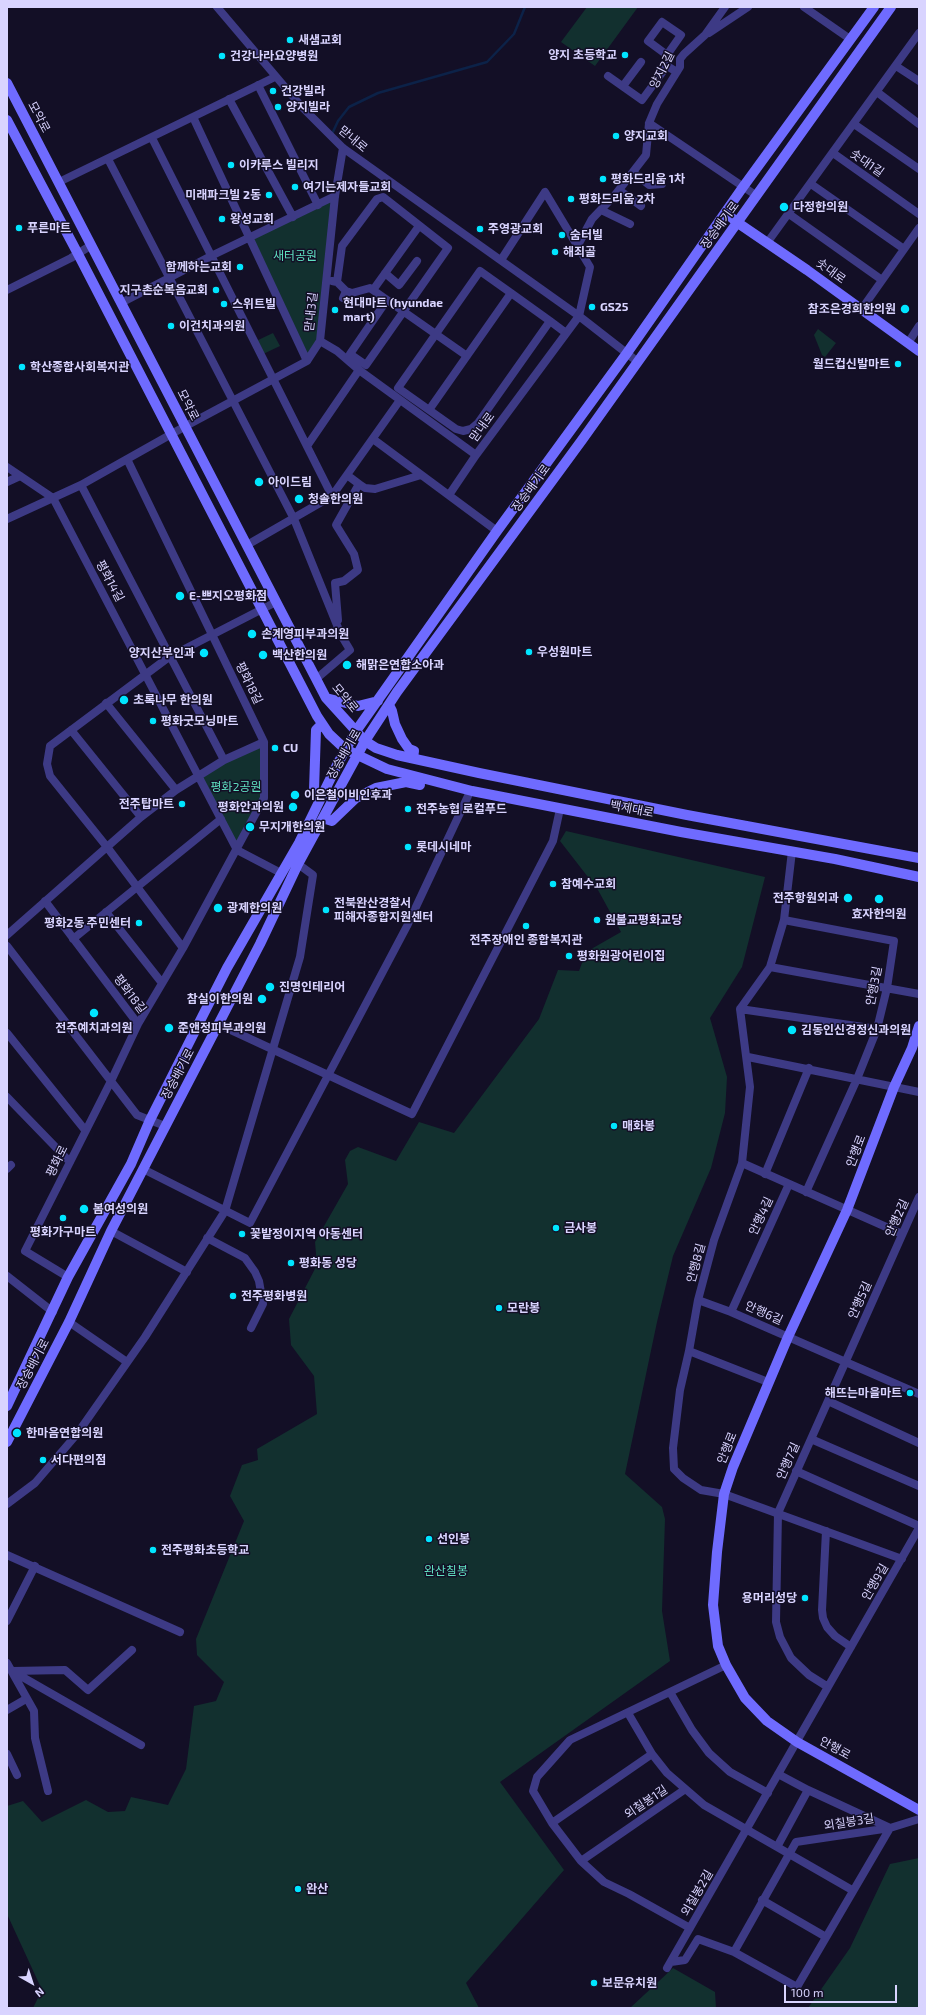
<!DOCTYPE html>
<html>
<head>
<meta charset="utf-8">
<style>
  body { margin:0 }
  #map { position:relative; width:926px; height:2015px; overflow:hidden; background:#130f26; font-family:"Exo 2",sans-serif }
  canvas { display:block }
  .frame { position:absolute; inset:0; border:8px solid #d9d4ff; pointer-events:none }
  .north { position:absolute; left:12px; top:1963px; width:40px; height:40px; -webkit-text-stroke:3px #130f26; paint-order:stroke; rotate:141deg; font-size:11px; font-weight:700; line-height:16px; text-align:center; color:#d9d4ff }
  .north::after { content:''; display:block; margin:auto; width:14px; height:18px; background:#d9d4ff; clip-path:polygon(50% 0,100% 100%,50% 72%,0 100%) }
  .scale { position:absolute; left:784px; top:1985px; width:113px; height:18px; box-sizing:border-box; border:2px solid #d9d4ff; border-top:0; padding-left:5px; font-size:12px; line-height:14px; white-space:nowrap; color:#d9d4ff; -webkit-text-stroke:3px #130f26; paint-order:stroke }
</style>
</head>
<body>
<div id="map">
<canvas width="926" height="2015"></canvas>
<div class="frame"></div>
<div class="north">N</div>
<div class="scale">100 m</div>
</div>
<script>
const g = document.querySelector('canvas').getContext('2d');
g.lineJoin = 'round';
function fill(path, color) { g.fillStyle = color; g.fill(path, 'evenodd'); }
const poly = rows => new Path2D(rows.map(r => 'M' + r).join(''));
function strokePath(path, color, width, dash) { g.strokeStyle = color; g.lineWidth = width; g.lineCap = dash ? 'butt' : 'round'; g.setLineDash(dash || []); g.stroke(path); }
function write(font, color, halo, rows, align = 'center') {
  g.font = font + ' "Exo 2","Noto Sans KR",sans-serif'; g.lineWidth = 3; g.setLineDash([]); g.textBaseline = 'middle'; g.strokeStyle = halo; g.fillStyle = color; for (const [text, x, y, turn = 0] of rows) {
    g.save(); g.translate(x, y); g.rotate((+turn || 0) * Math.PI / 180); g.textAlign = isNaN(turn) ? turn : align; if (halo) g.strokeText(text, 0, 0); g.fillText(text, 0, 0); g.restore();
  }
}
fill(poly([
  [587,7,638,7,595,66,561,42],
  [335,196,320,341,307,361,249,238],
  [818,329,836,343,825,357,822,355,814,335],
  [273,333,280,346,261,355,254,342],
  [264,742,264,798,237,850,199,776],
  [566,831,765,877,742,967,710,1018,727,1077,725,1113,711,1168,673,1256,657,1322,625,1474,662,1507,665,1519,662,1611,670,1661,500,1782,564,1870,466,1983,479,2008,33,2008,42,1990,7,1914,7,1806,23,1801,42,1822,86,1800,108,1812,125,1811,131,1797,168,1805,186,1769,194,1706,216,1701,224,1682,197,1655,196,1639,244,1521,230,1496,242,1465,258,1460,257,1449,317,1414,314,1376,291,1345,289,1319,317,1265,315,1242,348,1184,345,1160,350,1151,358,1147,396,1161,419,1122,454,1133,539,1019,558,970,579,971,586,952,621,932,598,890,560,841],
  [919,1858,919,2008,808,2008,850,1948,890,1864],
  [673,1968,715,1992,716,2008,630,2008]
]), '#12302f');
strokePath(poly([
  [332,134,338,121,349,107,378,93,487,62,514,34,525,7]
]), '#0c2248', 2.5);
strokePath(poly([
  [217,7,301,106,343,148,579,316,638,362],
  [804,7,850,39],
  [662,22,681,35,667,55,648,41,662,22],
  [709,33,748,7],
  [896,66,919,81],
  [608,76,642,100,667,66,677,72],
  [258,85,318,205],
  [623,86,641,62],
  [877,92,919,124],
  [229,99,293,217],
  [193,117,307,361],
  [649,123,757,196],
  [854,124,919,169],
  [152,138,332,496],
  [833,153,919,214],
  [108,159,294,519,341,635,350,650,316,679],
  [633,172,649,185,662,184],
  [59,182,275,77],
  [811,184,904,249],
  [619,190,641,206],
  [601,210,630,224],
  [789,214,882,280],
  [767,243,919,33],
  [578,245,592,219,615,195,646,155,649,123,657,104,680,67,680,59,684,54,705,35,725,7],
  [385,273,399,285,417,261],
  [332,281,337,282,346,291,352,293,370,288,467,356],
  [337,282,342,246,377,199,383,197,448,248,366,365,350,354,387,300],
  [7,290,71,258,90,246],
  [373,290,419,226],
  [343,298,346,291],
  [121,303,211,256,335,196],
  [861,310,919,228],
  [550,321,478,423,471,429,463,431,456,429,398,388,480,271,511,293,550,321,566,333],
  [320,341,337,351,359,370,476,455],
  [908,343,919,326],
  [429,410,511,293],
  [373,439,497,531],
  [307,446,359,370],
  [7,467,53,498,237,850,281,873],
  [7,482,20,476],
  [359,484,365,488,375,489,421,475],
  [81,485,224,760],
  [449,495,476,455,579,316,590,267,545,192,501,260],
  [7,519,81,485,184,427,307,361,320,341,335,196,343,148],
  [247,545,332,496,400,400],
  [338,620,335,583,344,581,358,570,354,554,336,525,359,484,347,475],
  [106,703,176,790],
  [71,730,141,817],
  [792,851,784,920,770,967,740,1009,750,1087,742,1163,714,1240,698,1300,689,1351,680,1390,673,1448,674,1469,683,1478,701,1490,724,1494,902,1559],
  [45,901,138,1024],
  [106,912,162,983],
  [784,920,894,941,887,988,877,1029,857,1079,806,1192],
  [7,935,141,817,176,790,224,760,264,742],
  [73,939,221,819],
  [7,946,137,1115,165,1126],
  [183,948,107,847,50,776,47,764,50,746,169,657,276,602],
  [770,967,919,994],
  [740,1009,877,1029],
  [218,1024,412,1114,553,841,560,809],
  [7,1033,85,1130],
  [748,1057,919,1092],
  [7,1097,70,1162],
  [742,1163,902,1234],
  [7,1169,11,1165],
  [143,1169,250,1223,407,926,468,796],
  [765,1174,809,1068],
  [111,1231,187,1272],
  [207,1238,245,1258,255,1272,259,1281,263,1304,251,1328],
  [7,1276,53,1312],
  [68,1277,25,1251,111,1081,138,1024,183,948,264,798,264,742,127,459],
  [698,1300,731,1312,919,1394],
  [731,1312,789,1184],
  [69,1322,127,1362],
  [689,1351,768,1382],
  [828,1401,919,1443],
  [811,1439,919,1486],
  [796,1471,919,1526],
  [7,1504,35,1483,77,1434,145,1337,225,1211,300,957,313,875,298,864],
  [826,1531,822,1610,823,1618,827,1627,835,1636,851,1647],
  [7,1555,180,1632],
  [7,1621,35,1566],
  [132,1650,88,1690,65,1670,12,1671,141,1745],
  [7,1663,34,1711,35,1738,48,1791],
  [828,1687,809,1675,791,1658,780,1637,776,1622,778,1513,919,1197],
  [670,1692,692,1730,709,1753,730,1772,768,1793],
  [7,1710,26,1699],
  [628,1713,652,1754,667,1773,704,1805,852,1890],
  [7,1754,17,1775],
  [778,1774,808,1790],
  [552,1823,652,1754],
  [777,1847,808,1790,890,1828,797,1987,734,1952,796,1842,890,1828,919,1819],
  [581,1861,684,1790],
  [762,1900,826,1937],
  [690,1928,629,1894,604,1882,581,1861,552,1823,533,1791,537,1777,570,1740,726,1665],
  [671,1962,685,1960,698,1939,734,1952],
  [667,1968,919,1528]
]), '#3d3a85', 8);
strokePath(poly([
  [7,83,326,698,365,741,376,748,397,755,479,773,687,815,919,858],
  [7,120,78,254,317,716,329,734,345,749,387,769,472,791,681,832,835,859,919,877],
  [726,213,738,223,807,270,919,351],
  [326,698,358,706,378,701],
  [389,705,392,711,395,724,402,739,409,749,414,751,413,758],
  [321,796,314,790,316,730,322,724],
  [323,818,332,821,356,798,376,788,406,782,420,785],
  [919,1026,912,1048,894,1087,847,1210,788,1337,733,1467,724,1494,717,1552,713,1605,718,1646,726,1665,745,1698,767,1721,797,1742,919,1810],
  [7,1406,68,1277,131,1164,150,1120,202,1017,227,968,299,843,338,763,356,731,497,531,627,353,743,187,874,7],
  [7,1442,69,1322,111,1231,260,944,298,864,365,741,397,692,582,440,891,7]
]), '#6f6bff', 10);
for (const [x, y, r, color] of [
  [290,40,4,"#00e5ff"],
  [625,55,4,"#00e5ff"],
  [222,56,4,"#00e5ff"],
  [273,91,4,"#00e5ff"],
  [278,107,4,"#00e5ff"],
  [616,136,4,"#00e5ff"],
  [231,165,4,"#00e5ff"],
  [603,179,4,"#00e5ff"],
  [295,187,4,"#00e5ff"],
  [269,195,4,"#00e5ff"],
  [571,199,4,"#00e5ff"],
  [784,207,5,"#00e5ff"],
  [222,219,4,"#00e5ff"],
  [19,228,4,"#00e5ff"],
  [480,229,4,"#00e5ff"],
  [562,235,4,"#00e5ff"],
  [555,252,4,"#00e5ff"],
  [240,267,4,"#00e5ff"],
  [216,290,4,"#00e5ff"],
  [224,304,4,"#00e5ff"],
  [592,307,4,"#00e5ff"],
  [905,309,5,"#00e5ff"],
  [335,310,4,"#00e5ff"],
  [171,326,4,"#00e5ff"],
  [898,364,4,"#00e5ff"],
  [22,367,4,"#00e5ff"],
  [259,482,5,"#00e5ff"],
  [299,499,5,"#00e5ff"],
  [180,596,5,"#00e5ff"],
  [252,634,5,"#00e5ff"],
  [529,652,4,"#00e5ff"],
  [204,653,5,"#00e5ff"],
  [263,655,5,"#00e5ff"],
  [347,665,5,"#00e5ff"],
  [124,700,5,"#00e5ff"],
  [153,721,4,"#00e5ff"],
  [275,748,4,"#00e5ff"],
  [295,795,5,"#00e5ff"],
  [182,804,4,"#00e5ff"],
  [293,807,5,"#00e5ff"],
  [408,809,4,"#00e5ff"],
  [250,827,5,"#00e5ff"],
  [408,847,4,"#00e5ff"],
  [553,884,4,"#00e5ff"],
  [848,898,5,"#00e5ff"],
  [879,899,5,"#00e5ff"],
  [218,908,5,"#00e5ff"],
  [326,910,4,"#00e5ff"],
  [597,920,4,"#00e5ff"],
  [139,923,4,"#00e5ff"],
  [526,926,4,"#00e5ff"],
  [569,956,4,"#00e5ff"],
  [270,987,5,"#00e5ff"],
  [262,999,5,"#00e5ff"],
  [94,1013,5,"#00e5ff"],
  [169,1028,5,"#00e5ff"],
  [792,1030,5,"#00e5ff"],
  [614,1126,4,"#00e5ff"],
  [84,1209,5,"#00e5ff"],
  [63,1218,4,"#00e5ff"],
  [556,1228,4,"#00e5ff"],
  [242,1234,4,"#00e5ff"],
  [291,1263,4,"#00e5ff"],
  [233,1296,4,"#00e5ff"],
  [499,1308,4,"#00e5ff"],
  [910,1393,4,"#00e5ff"],
  [17,1433,5,"#00e5ff"],
  [43,1460,4,"#00e5ff"],
  [429,1539,4,"#00e5ff"],
  [153,1550,4,"#00e5ff"],
  [805,1598,4,"#00e5ff"],
  [298,1889,4,"#00e5ff"],
  [594,1983,4,"#00e5ff"]
]) { const dot = new Path2D(); dot.arc(x, y, r, 0, 2 * Math.PI); g.fillStyle = color; g.fill(dot); strokePath(dot, '#130f26', 1.5); }
write('bold 12px', '#d9d4ff', '#130f26', [
  ["새샘교회",298,40],
  ["양지 초등학교",617,55,"right"],
  ["건강나라요양병원",230,56],
  ["건강빌라",281,91],
  ["양지빌라",286,107],
  ["양지교회",624,136],
  ["이카루스 빌리지",239,165],
  ["평화드리움 1차",611,179],
  ["여기는제자들교회",303,187],
  ["미래파크빌 2동",261,195,"right"],
  ["평화드리움 2차",579,199],
  ["다정한의원",793,207],
  ["왕성교회",230,219],
  ["푸른마트",27,228],
  ["주영광교회",488,229],
  ["숨터빌",570,235],
  ["해죄골",563,252],
  ["함께하는교회",232,267,"right"],
  ["지구촌순복음교회",208,290,"right"],
  ["현대마트 (hyundae",343,303],
  ["mart)",343,317],
  ["스위트빌",232,304],
  ["GS25",600,307],
  ["참조은경희한의원",896,309,"right"],
  ["이건치과의원",179,326],
  ["월드컵신발마트",890,364,"right"],
  ["학산종합사회복지관",30,367],
  ["아이드림",268,482],
  ["청솔한의원",308,499],
  ["E-쁘지오평화점",189,596],
  ["손계영피부과의원",261,634],
  ["우성원마트",537,652],
  ["양지산부인과",195,653,"right"],
  ["백산한의원",272,655],
  ["해맑은연합소아과",356,665],
  ["초록나무 한의원",133,700],
  ["평화굿모닝마트",161,721],
  ["CU",283,748],
  ["이은철이비인후과",304,795],
  ["전주탑마트",174,804,"right"],
  ["평화안과의원",284,807,"right"],
  ["전주농협 로컬푸드",416,809],
  ["무지개한의원",259,827],
  ["롯데시네마",416,847],
  ["참예수교회",561,884],
  ["전주항원외과",839,898,"right"],
  ["전북완산경찰서",334,903],
  ["피해자종합지원센터",334,917],
  ["광제한의원",227,908],
  ["효자한의원",879,914,"center"],
  ["원불교평화교당",605,920],
  ["평화2동 주민센터",131,923,"right"],
  ["전주장애인 종합복지관",526,940,"center"],
  ["평화원광어린이집",577,956],
  ["진명인테리어",279,987],
  ["참실이한의원",253,999,"right"],
  ["전주예치과의원",94,1028,"center"],
  ["준앤정피부과의원",178,1028],
  ["김동인신경정신과의원",801,1030],
  ["매화봉",622,1126],
  ["봄여성의원",93,1209],
  ["금사봉",564,1228],
  ["평화가구마트",63,1232,"center"],
  ["꽃밭정이지역 아동센터",250,1234],
  ["평화동 성당",299,1263],
  ["전주평화병원",241,1296],
  ["모란봉",507,1308],
  ["해뜨는마을마트",902,1393,"right"],
  ["한마음연합의원",26,1433],
  ["서다편의점",51,1460],
  ["선인봉",437,1539],
  ["전주평화초등학교",161,1550],
  ["용머리성당",797,1598,"right"],
  ["완산",306,1889],
  ["보문유치원",602,1983]
], 'left');
write('12px', '#d9d4ff', '#130f26', [
  ["양지2길",662,70,-63],
  ["모악로",39,117,62],
  ["맏내로",353,139,40],
  ["솟대1길",867,163,35],
  ["장승배기로",720,225,-54],
  ["솟대로",831,271,36],
  ["맏내3길",311,312,-84],
  ["모악로",188,405,63],
  ["맏내로",482,427,-54],
  ["장승배기로",531,488,-54],
  ["평화14길",110,581,62],
  ["평화18길",249,683,64],
  ["모악로",345,698,51],
  ["장승배기로",344,754,-60],
  ["백제대로",632,809,11],
  ["안행3길",874,986,-79],
  ["평화18길",130,994,53],
  ["장승배기로",178,1074,-62],
  ["안행로",856,1151,-69],
  ["평화로",57,1161,-64],
  ["안행4길",761,1216,-65],
  ["안행2길",897,1218,-66],
  ["안행8길",696,1263,-75],
  ["안행5길",860,1300,-66],
  ["안행6길",764,1313,24],
  ["장승배기로",33,1364,-62],
  ["안행로",727,1448,-68],
  ["안행7길",788,1461,-66],
  ["안행9길",875,1582,-60],
  ["안행로",835,1748,29],
  ["외칠봉1길",646,1802,-34],
  ["외칠봉3길",849,1822,-9],
  ["외칠봉2길",697,1893,-60]
]);
write('12px', '#5fe0c0', '#130f26', [
  ["새터공원",295,256],
  ["평화2공원",236,787],
  ["완산칠봉",446,1571]
]);
</script>
</body>
</html>
